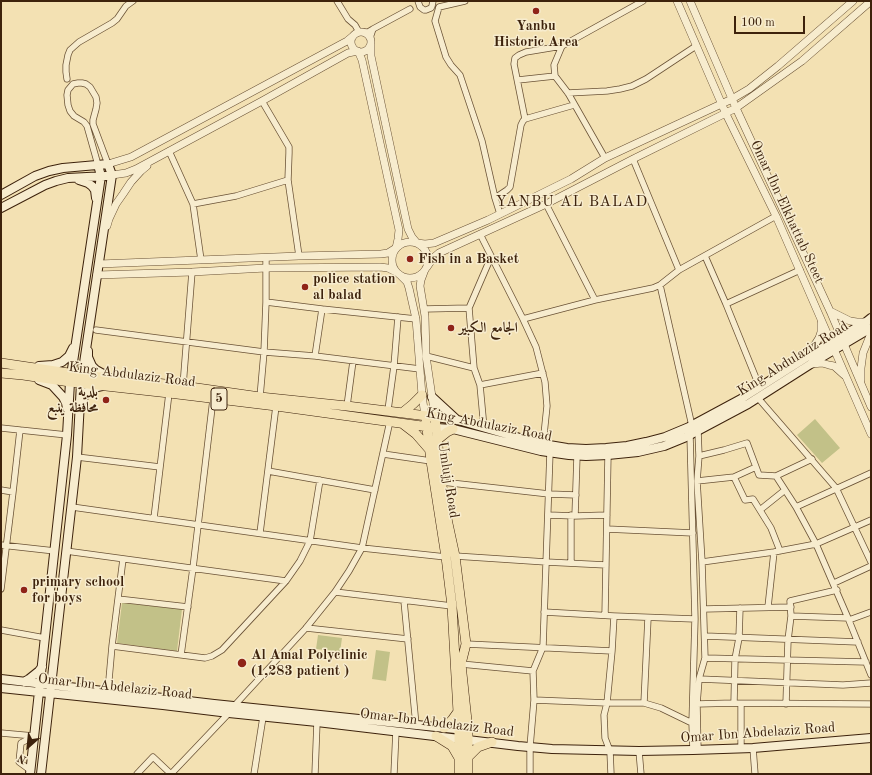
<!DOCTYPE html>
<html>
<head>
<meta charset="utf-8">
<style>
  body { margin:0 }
  #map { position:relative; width:872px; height:775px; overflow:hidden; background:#f3e1b3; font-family:"Old Standard TT",serif }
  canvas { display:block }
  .frame { position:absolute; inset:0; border:2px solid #3d220c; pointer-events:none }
  .north { position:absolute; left:8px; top:727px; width:40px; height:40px; -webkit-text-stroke:3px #f7ecce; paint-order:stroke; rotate:207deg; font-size:11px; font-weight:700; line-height:16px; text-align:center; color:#3d220c }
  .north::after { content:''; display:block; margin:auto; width:14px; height:18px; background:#3d220c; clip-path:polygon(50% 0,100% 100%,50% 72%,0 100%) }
  .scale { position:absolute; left:734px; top:16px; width:71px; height:18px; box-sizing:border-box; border:2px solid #3d220c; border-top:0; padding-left:5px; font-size:12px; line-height:14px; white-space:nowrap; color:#3d220c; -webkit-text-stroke:3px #f7ecce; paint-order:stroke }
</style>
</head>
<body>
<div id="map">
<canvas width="872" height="775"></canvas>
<div class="frame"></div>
<div class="north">N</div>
<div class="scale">100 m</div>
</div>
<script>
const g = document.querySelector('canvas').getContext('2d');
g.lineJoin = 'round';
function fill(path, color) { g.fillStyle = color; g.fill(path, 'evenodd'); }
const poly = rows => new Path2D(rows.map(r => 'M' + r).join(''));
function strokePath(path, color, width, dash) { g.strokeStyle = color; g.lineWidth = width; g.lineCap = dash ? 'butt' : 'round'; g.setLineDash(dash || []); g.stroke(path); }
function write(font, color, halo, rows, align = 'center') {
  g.font = font + ' "Old Standard TT",Amiri,serif'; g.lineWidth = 3; g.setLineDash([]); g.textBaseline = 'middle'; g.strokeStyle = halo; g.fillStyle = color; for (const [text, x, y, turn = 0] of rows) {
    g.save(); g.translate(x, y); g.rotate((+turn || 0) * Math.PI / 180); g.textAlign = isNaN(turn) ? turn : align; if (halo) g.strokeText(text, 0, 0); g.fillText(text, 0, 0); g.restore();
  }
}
fill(poly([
  [815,419,840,448,822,463,797,435],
  [122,603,182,609,177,651,117,643],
  [318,635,342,638,340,652,316,649],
  [376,650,390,652,386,681,372,679]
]), '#c2c188');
const minor = poly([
  [337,1,348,19,355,25,359,32],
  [418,1,420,7,424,10,426,10,431,8,432,6,433,1],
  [465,1,439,7,435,21,446,57,451,65,460,75,482,141,495,198,500,214],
  [373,29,410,9],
  [363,32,368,32,373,29,370,38],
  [67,79,66,72,66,65,68,55,70,50,79,42,112,23,117,19,126,6,133,1],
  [518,80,555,76],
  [568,93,607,91,620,89,632,86,646,79,696,46],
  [262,101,289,147,289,153,288,180,299,256],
  [525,119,514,64,515,58,519,55,526,52,562,46],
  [169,151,193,204,201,260],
  [605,158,568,93,555,76,554,65,562,46,643,1],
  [633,159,679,270],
  [98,165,87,126,84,122,74,116,70,111,68,105,67,95,68,90,73,84,78,83,82,83,86,84,90,87,96,97,97,103,96,109,93,120,93,124,108,164],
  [495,198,507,190,510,187,521,125,523,121,525,119,574,105],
  [193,204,236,196,288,180],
  [546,204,595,300],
  [480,234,523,319,536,347,545,382,547,406,543,444],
  [705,256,726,304,760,388],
  [660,285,692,426],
  [266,302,322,309,416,319],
  [726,304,800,270],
  [469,308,474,368],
  [424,309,469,308,491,257],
  [523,319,595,300,653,288,660,285,679,270,776,216],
  [96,330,264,352,315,356,420,369],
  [315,356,322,309],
  [426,356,474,368,480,385,543,373],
  [480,385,484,428],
  [183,386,192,272],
  [260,397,264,352,266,302,266,258],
  [758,398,836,488,871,562],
  [347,406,353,361],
  [388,410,394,366,398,317],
  [1,428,67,435],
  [690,435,695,619,692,723,693,750],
  [383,454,431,461],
  [77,457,160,467],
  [756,467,759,475,776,476,812,459],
  [268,471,375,490],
  [776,476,796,507,816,544,848,618,871,675],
  [734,477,745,500,753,499,771,528,780,551],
  [697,481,734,477,756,467,747,443,724,450,699,456],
  [442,482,549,494,576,495],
  [1,490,13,492,20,430],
  [72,507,362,548,446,557],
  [796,507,871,473],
  [760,510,785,490],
  [548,515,575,516,607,515],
  [575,516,577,456],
  [154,518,169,393],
  [607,529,693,533],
  [260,533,276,406],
  [1,545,55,551],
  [66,551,286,581],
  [455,556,546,562,606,565],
  [702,562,774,552,816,544,871,520],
  [571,563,571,515],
  [834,583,871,566],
  [1,589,13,492],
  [335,592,452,606],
  [118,599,188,607],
  [404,601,416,725],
  [768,607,774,552],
  [704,609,791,607],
  [544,612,614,616,695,619],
  [605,615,608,455],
  [791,616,848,618],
  [849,620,871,612],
  [306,628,408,639],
  [1,630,45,638],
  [705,636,858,642],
  [466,644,612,651],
  [112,646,205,658,212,656,222,650,286,581,300,561,310,541,320,480],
  [181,655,193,568,213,399],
  [705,658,866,662],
  [461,664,533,671],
  [699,679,843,685,871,683],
  [108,691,112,646,123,559],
  [534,700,607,703,612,651,614,616],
  [644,703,661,708,692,723],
  [734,703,735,659,739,638,740,608],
  [697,704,734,703,871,704],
  [741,704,741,748],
  [786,704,788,640,791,616,790,601,837,590],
  [234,706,306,628,335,592,349,571,362,548,390,421],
  [1,733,34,736,21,743,19,762,30,770],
  [753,748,755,774],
  [698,750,697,704,699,679,705,658,702,562,697,481,699,456,698,431],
  [639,751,641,774],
  [137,774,153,757,171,774],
  [171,774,229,713],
  [254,774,263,717],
  [315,774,317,722],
  [394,774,396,731],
  [530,774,530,747,534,700,533,671,543,647,550,452],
  [611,774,610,751,605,738,604,715,607,703,644,703,648,618]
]);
const tertiary = poly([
  [677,1,726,114,776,216,871,434],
  [690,1,736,108,830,311,871,407],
  '351 42a10 10 0 1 1 20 0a10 10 0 1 1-20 0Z',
  [371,44,371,56,408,229,412,237,417,243,425,244,434,243,488,220,571,179,605,158,732,99,749,89,778,66,853,1],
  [108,164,131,157,347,41,353,36],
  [107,226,109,219,116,204,123,194,131,182,141,171,147,166],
  '392 260a18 18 0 1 1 36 0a18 18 0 1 1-36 0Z',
  [99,264,299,256,381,254,388,253,396,248,398,239,399,230,362,60,358,51,348,53,262,101,136,169,126,173,112,175],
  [427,267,433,258,439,253,546,204,633,159,736,108,802,61,871,1],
  [424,272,421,280,420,286,425,316,426,356,435,417],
  [97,275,192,272,266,268,380,267,388,268,396,272],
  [401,276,407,282,409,288,416,319,422,395,425,416],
  [830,311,850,321,857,322,866,322],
  [807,357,819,338,821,332,821,323],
  [812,364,822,363,829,365,834,366,844,375],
  [861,380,861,368,863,353,871,333]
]);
const secondary = poly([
  [79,180,88,183,92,186,95,190,96,198],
  [1,195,35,176,49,171,63,168,108,164,112,175,81,383,77,457,41,774],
  [1,208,45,185,56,181,68,178,106,176],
  [88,351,88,357,92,366,96,370,107,376],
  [39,366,53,365,62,362,69,356,73,348],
  [39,380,52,385,63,397,66,403,67,408],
  [432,397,457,420],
  [82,402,85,394,88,391,93,388,102,386],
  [435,417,458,420,527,440,543,444,567,448,586,449,606,448,627,446,646,442,665,437,689,427,741,399,807,357,866,322,871,318],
  [436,428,453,429,541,451,569,455,586,456,608,455,638,452,664,446,686,437,748,404,817,360,871,328],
  [1,679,214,704,465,730],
  [24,682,29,679,39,671,42,667],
  [1,688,163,705,229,713,317,722,518,746,552,749,639,751,693,750,753,748,871,738],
  [30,774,67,435,70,382,101,176,98,165]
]);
const trunk = poly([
  [1,363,82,375,183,386,260,397,347,406,435,417,444,505,455,556,466,644,461,664,468,730,468,774],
  [1,373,23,375,70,382,169,393,276,406,436,428],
  [402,413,413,404,422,395],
  [426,421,431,461,446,557,452,606,459,730,459,774],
  [403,424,416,434,429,449],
  [437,440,447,432,453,429],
  [444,728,452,720,457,713],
  [436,736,452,746,459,758],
  [468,757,478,747,492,742]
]);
strokePath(minor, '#6a5236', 7);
strokePath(tertiary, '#6a5236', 8);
strokePath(secondary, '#3d220c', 10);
strokePath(trunk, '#3d220c', 10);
strokePath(minor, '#f7ecce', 5.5);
strokePath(tertiary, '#f7ecce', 7);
strokePath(secondary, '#f7ecce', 8);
strokePath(trunk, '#f3e1b3', 9);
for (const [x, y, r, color] of [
  [536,11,4,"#8f2418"],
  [410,259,4,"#8f2418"],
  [305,287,4,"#8f2418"],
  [451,328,4,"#8f2418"],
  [106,400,4,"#8f2418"],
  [24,590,4,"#8f2418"],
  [242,663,5,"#8f2418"]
]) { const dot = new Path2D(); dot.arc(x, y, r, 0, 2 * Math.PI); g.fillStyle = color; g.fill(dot); strokePath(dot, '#f7ecce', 1.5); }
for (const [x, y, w] of [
  [219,399,16]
]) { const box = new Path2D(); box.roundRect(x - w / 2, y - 11, w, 22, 3); g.fillStyle = '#f7ecce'; g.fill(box); strokePath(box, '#3d220c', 1); }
write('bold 13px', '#3d220c', null, [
  ["5",219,399]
]);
write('bold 14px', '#3d220c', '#f7ecce', [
  ["Yanbu",536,26,"center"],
  ["Historic Area",536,42,"center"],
  ["Fish in a Basket",418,259],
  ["police station",313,279],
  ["al balad",313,295],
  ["الجامع الكبير",459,328],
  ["بلدية",98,392,"right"],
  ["محافظة ينبع",98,408,"right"],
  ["primary school",32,582],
  ["for boys",32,598],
  ["Al Amal Polyclinic",251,655],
  ["(1,283 patient )",251,671]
], 'left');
write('14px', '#3d220c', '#f7ecce', [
  ["Omar Ibn Elkhattab Steet",787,212,65],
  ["King Abdulaziz Road",793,359,-32],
  ["King Abdulaziz Road",132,375,7],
  ["King Abdulaziz Road",489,425,11],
  ["Umlujj Road",448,480,81],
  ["Omar Ibn Abdelaziz Road",115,687,6],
  ["Omar Ibn Abdelaziz Road",437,723,7],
  ["Omar Ibn Abdelaziz Road",758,733,-4]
]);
g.letterSpacing = '1px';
write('15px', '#3d220c', '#f7ecce', [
  ["YANBU AL BALAD",572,202]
]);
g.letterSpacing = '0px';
</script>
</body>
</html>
